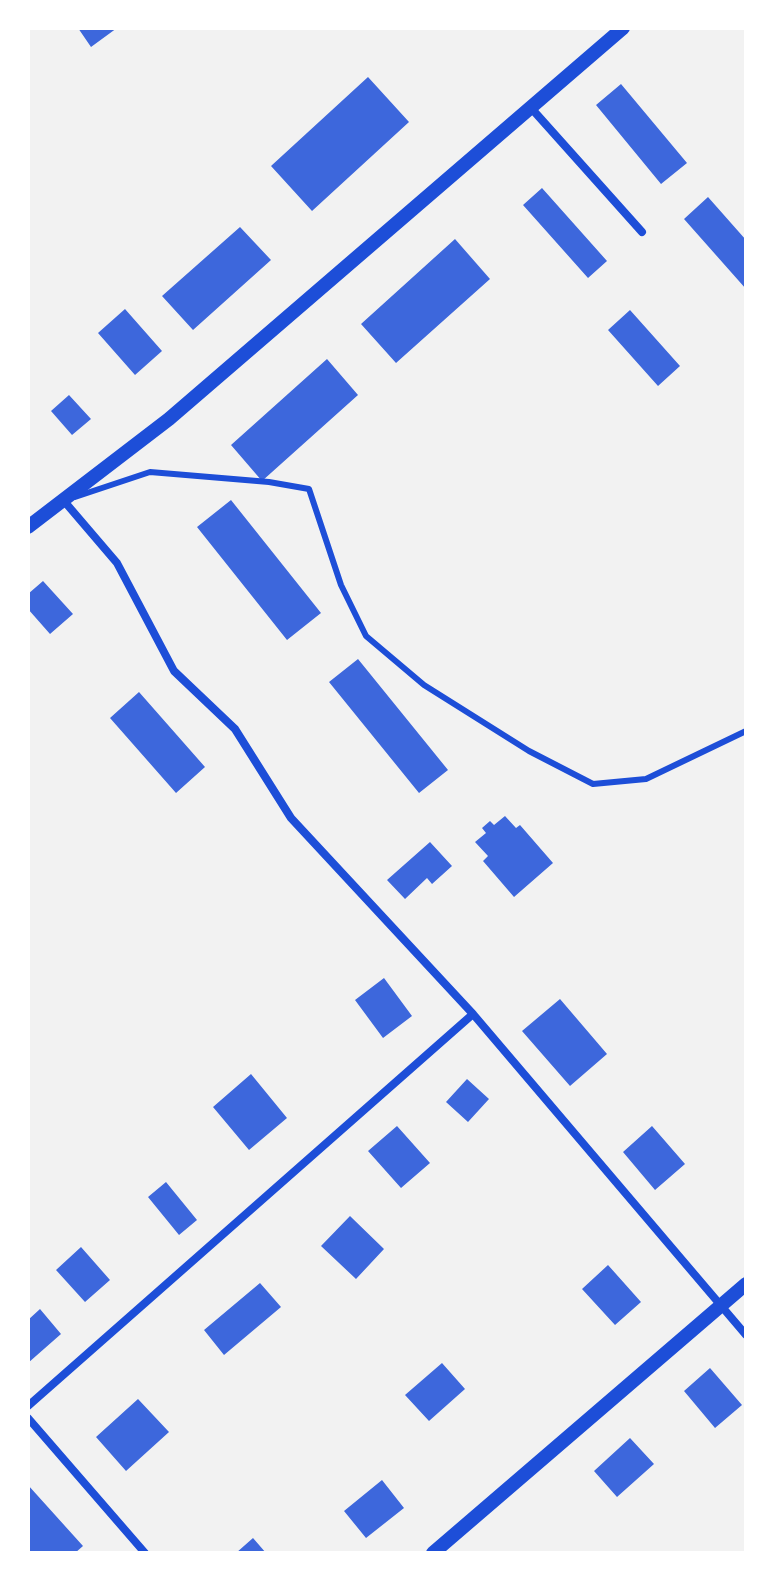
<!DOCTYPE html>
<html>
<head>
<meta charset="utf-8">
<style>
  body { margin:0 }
  #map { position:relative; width:774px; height:1581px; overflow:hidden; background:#f2f2f2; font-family:"DM Sans",sans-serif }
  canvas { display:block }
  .frame { position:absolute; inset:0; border:30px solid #fff; pointer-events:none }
</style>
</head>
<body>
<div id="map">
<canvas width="774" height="1581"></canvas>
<div class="frame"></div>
</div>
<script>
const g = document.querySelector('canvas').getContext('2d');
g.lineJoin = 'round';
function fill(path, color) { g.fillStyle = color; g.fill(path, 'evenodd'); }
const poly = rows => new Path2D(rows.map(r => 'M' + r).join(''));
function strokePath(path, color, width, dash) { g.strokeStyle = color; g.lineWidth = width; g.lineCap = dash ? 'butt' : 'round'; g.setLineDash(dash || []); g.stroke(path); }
fill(poly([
  [78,28,117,28,91,47],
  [368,77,409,122,312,211,271,166],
  [621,84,687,163,661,184,596,105],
  [542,188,607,261,588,278,523,205],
  [708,197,746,240,746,289,684,219],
  [240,227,271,260,193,330,162,296],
  [455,239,490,279,396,363,361,324],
  [125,309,162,351,135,375,98,333],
  [630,310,680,366,658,386,608,330],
  [327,359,358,395,262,481,231,445],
  [69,395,91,419,72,435,51,411],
  [231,500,321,613,287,640,197,527],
  [43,581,73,614,50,634,28,609,28,594],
  [358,659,448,770,419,793,329,682],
  [139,692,205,767,176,793,110,718],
  [505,816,516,828,520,825,553,863,514,897,483,861,488,856,475,842,486,833,482,828,490,821,494,825],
  [430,842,452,866,432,884,427,878,405,899,387,880],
  [384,978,412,1016,383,1038,355,1000],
  [560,999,607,1054,570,1086,522,1031],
  [251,1074,287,1118,249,1150,213,1107],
  [467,1079,489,1099,468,1122,446,1102],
  [397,1126,430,1163,401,1188,368,1151],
  [652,1126,685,1164,655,1190,623,1152],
  [166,1182,197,1220,179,1235,148,1197],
  [350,1216,384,1249,356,1279,321,1246],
  [81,1247,110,1280,85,1302,56,1270],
  [608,1265,641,1302,615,1325,582,1289],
  [260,1283,281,1307,224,1355,204,1330],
  [40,1309,61,1334,28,1363,28,1320],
  [442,1363,465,1389,429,1421,405,1395],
  [710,1368,742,1405,715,1428,684,1391],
  [138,1399,169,1432,126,1471,96,1437],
  [630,1438,654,1464,617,1497,594,1471],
  [382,1480,404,1508,366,1538,344,1511],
  [28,1485,83,1546,75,1553,28,1553],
  [253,1538,266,1553,236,1553]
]), '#3d67dc');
strokePath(poly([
  [75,497,150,472,269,482,309,489,341,585,366,636,424,685,529,751,593,784,646,779,746,731]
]), '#1d4ed8', 6);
strokePath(poly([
  [532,109,642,232],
  [64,501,117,563,174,671,235,729,291,818,473,1014,746,1335],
  [28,1406,473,1014],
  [28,1418,145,1553]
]), '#1d4ed8', 8);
strokePath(poly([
  [28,527,169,419,623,28],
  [433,1553,746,1284]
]), '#1d4ed8', 14);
</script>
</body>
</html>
